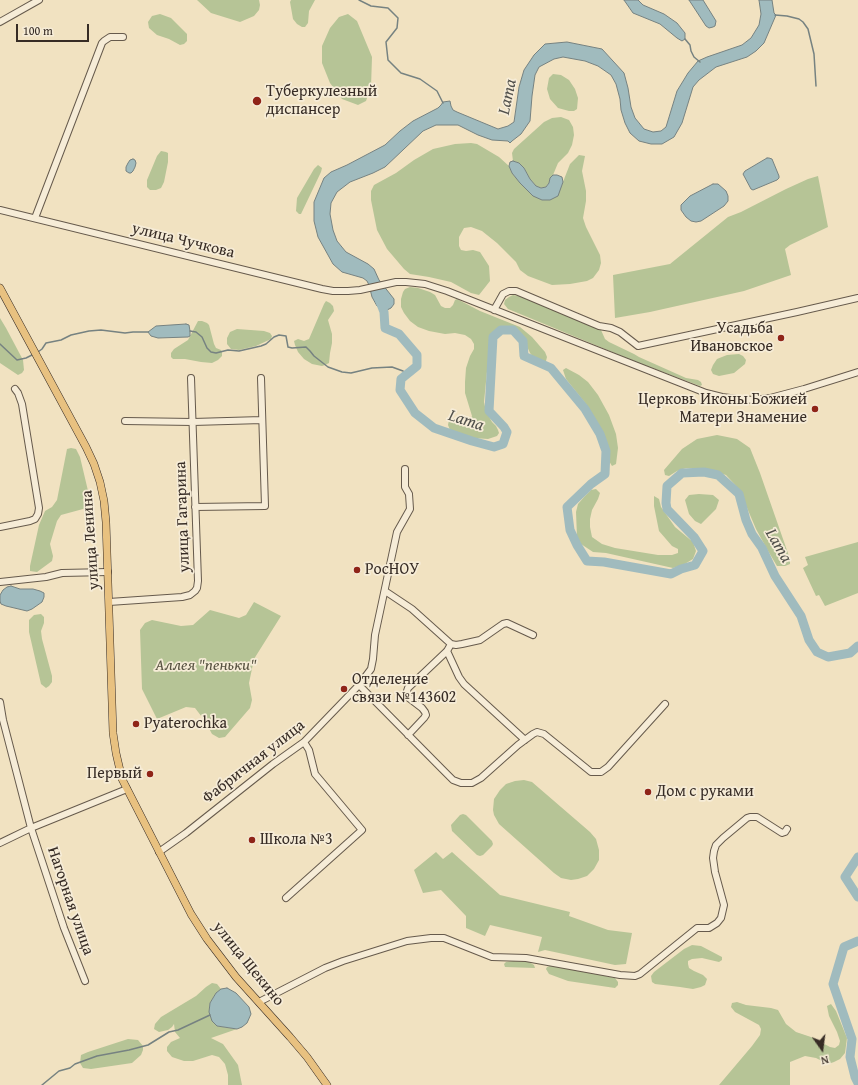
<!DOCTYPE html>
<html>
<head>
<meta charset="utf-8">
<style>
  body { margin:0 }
  #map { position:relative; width:858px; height:1085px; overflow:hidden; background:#f1e2c1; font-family:"Gentium Book Plus",serif }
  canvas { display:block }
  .north { position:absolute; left:802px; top:1029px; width:40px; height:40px; -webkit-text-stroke:3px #f6ecd7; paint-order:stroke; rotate:166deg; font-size:11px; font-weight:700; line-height:16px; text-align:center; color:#372c25 }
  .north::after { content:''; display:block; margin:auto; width:14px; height:18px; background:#372c25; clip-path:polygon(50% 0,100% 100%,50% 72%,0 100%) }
  .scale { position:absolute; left:16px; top:24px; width:73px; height:18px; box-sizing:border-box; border:2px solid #372c25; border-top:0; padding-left:5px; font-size:12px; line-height:14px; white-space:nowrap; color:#372c25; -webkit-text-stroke:3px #f6ecd7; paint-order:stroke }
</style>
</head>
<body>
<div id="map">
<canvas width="858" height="1085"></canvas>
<div class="north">N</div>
<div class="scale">100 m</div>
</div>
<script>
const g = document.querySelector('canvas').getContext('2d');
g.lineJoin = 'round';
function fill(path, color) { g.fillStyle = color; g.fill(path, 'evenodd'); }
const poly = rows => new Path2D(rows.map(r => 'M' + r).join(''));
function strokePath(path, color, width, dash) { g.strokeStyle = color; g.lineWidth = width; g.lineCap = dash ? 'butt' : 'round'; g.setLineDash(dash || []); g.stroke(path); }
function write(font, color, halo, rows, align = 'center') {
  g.font = font + ' "Gentium Book Plus",serif'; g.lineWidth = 3.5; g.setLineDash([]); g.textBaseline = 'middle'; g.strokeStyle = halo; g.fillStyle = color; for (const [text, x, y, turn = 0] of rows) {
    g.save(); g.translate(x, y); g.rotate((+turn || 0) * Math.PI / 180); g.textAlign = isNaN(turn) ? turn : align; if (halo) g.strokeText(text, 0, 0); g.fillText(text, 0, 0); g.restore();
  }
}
fill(poly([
  [197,0,259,0,260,5,259,10,254,16,240,22,211,13],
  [291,0,315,0,309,11,308,23,305,27,302,27,297,24,293,19,290,2],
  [160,14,171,18,187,34,187,41,184,44,180,45,169,39,157,35,149,28,148,22,152,16],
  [348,14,357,21,372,57,371,87,366,101,358,105,342,99,330,83,322,63,322,46,330,28,339,17],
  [553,74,561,75,569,80,575,89,578,98,577,109,574,111,569,111,558,108,550,99,547,89,549,78],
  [561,117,569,120,573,127,574,135,572,145,568,153,558,163,553,175,550,178,549,183,546,187,541,188,536,186,530,179,524,168,519,163,513,161,512,153,514,149,544,122,552,118],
  [471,143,477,144,499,157,509,166,512,173,533,196,561,187,570,164,579,155,585,156,582,171,586,191,586,201,583,218,586,227,600,255,601,263,599,270,593,278,587,281,570,284,552,285,528,276,520,270,516,262,497,243,482,231,471,227,464,228,459,237,459,246,461,250,466,251,473,250,480,252,489,266,490,281,479,295,471,293,451,282,429,277,410,274,404,269,387,249,377,230,371,200,371,191,374,185,396,173,414,160,433,149,455,144],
  [161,151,166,152,168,153,168,162,164,182,161,188,156,190,150,190,147,187,147,180,157,156],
  [318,165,322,168,321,172,301,214,299,214,296,211,297,198,314,169],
  [818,176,828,227,790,245,785,249,791,275,744,291,650,312,615,318,613,275,670,264,728,217,741,212,786,189,808,179],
  [410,287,418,288,430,292,435,295,441,306,445,308,450,308,453,305,455,300,457,299,480,311,520,327,532,337,545,352,547,357,546,361,542,361,534,358,530,353,522,335,512,329,508,327,502,329,496,330,492,334,490,341,484,402,486,411,492,422,496,426,498,430,499,433,497,436,488,439,474,438,450,430,448,425,449,420,454,418,463,424,466,425,469,423,472,416,465,393,465,382,466,368,470,356,474,349,474,344,471,339,465,335,455,333,445,334,429,331,418,327,410,321,404,313,401,307,401,299,403,292,405,289],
  [513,295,519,296,601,330,605,339,609,342,634,354,639,357,686,378,698,380,701,382,702,385,700,386,634,361,508,309,504,304,505,300,509,297],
  [326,301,330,303,333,306,334,311,328,320,332,334,332,343,330,353,329,363,325,365,322,366,312,364,304,359,298,352,295,345,294,341,298,339,304,341,309,339,324,304],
  [0,318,6,328,23,360,24,370,22,373,18,375,0,363],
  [198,321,202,321,207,323,209,325,214,344,216,348,221,350,222,352,222,356,218,360,212,363,201,362,185,359,173,359,171,357,171,353,174,349,188,340],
  [237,329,264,331,270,333,272,336,271,339,256,346,239,350,231,349,227,344,227,338,230,332],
  [739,354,743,356,746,360,745,364,734,373,719,376,713,374,711,370,713,365,717,359,727,355],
  [566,368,579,375,588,382,598,395,609,415,616,434,618,448,616,464,612,466,609,461,605,437,586,404,566,379,563,370],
  [717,435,737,439,750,448,760,473,790,559,790,564,785,566,777,566,768,551,756,529,739,489,726,475,704,468,686,468,677,471,669,476,665,475,664,470,682,449,697,439],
  [71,448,76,449,80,457,89,495,89,503,88,506,83,509,61,515,57,521,50,544,53,556,52,561,37,572,30,571,30,566,39,525,45,511,52,507,57,500,67,449],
  [596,489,600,493,598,499,592,510,590,519,590,527,592,537,602,544,615,548,658,555,672,555,678,553,678,549,672,546,659,531,654,506,654,496,659,499,661,507,675,527,693,542,696,551,693,559,683,565,673,568,606,553,593,552,581,544,577,537,576,512,578,504,585,496,591,490],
  [699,494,713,495,719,500,716,509,701,524,695,521,689,514,685,500,689,495],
  [858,542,858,593,825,606,819,595,816,596,803,568,808,565,805,557],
  [254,602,281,616,254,659,249,683,252,700,250,708,225,737,219,738,212,734,205,721,195,708,186,707,157,719,142,689,140,630,145,623,152,620,181,626,193,625,210,610,239,618,246,615],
  [41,614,44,617,44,623,41,631,42,639,52,676,52,682,49,686,46,688,41,684,29,632,29,620,34,615],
  [524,780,532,782,590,832,596,839,599,850,599,860,594,869,587,876,578,879,571,880,561,878,554,873,499,824,494,815,493,810,494,799,500,790,506,784,515,781],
  [463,814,466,815,492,841,493,844,492,846,483,855,480,856,477,855,452,831,451,825,460,815],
  [436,852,443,859,452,852,491,887,500,895,570,912,569,916,608,930,632,933,626,964,615,965,545,950,538,952,542,937,490,925,485,936,466,928,466,916,441,890,423,893,414,870],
  [692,945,701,946,722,957,722,960,719,962,702,958,692,959,688,961,688,964,689,968,694,971,703,975,707,979,705,985,701,987,693,989,680,987,655,984,652,982,651,976,654,972,684,949],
  [513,961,529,962,534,965,535,968,505,967,504,964,506,962],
  [552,965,615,978,618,982,618,985,615,988,568,981,549,974,546,969,547,967],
  [212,983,217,984,221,989,216,993,210,1003,209,1012,212,1020,217,1026,237,1029,211,1038,223,1044,238,1065,242,1085,228,1085,228,1075,225,1064,219,1057,212,1055,193,1061,184,1061,172,1057,167,1051,167,1047,171,1042,180,1038,175,1032,174,1024,172,1027,168,1030,159,1032,154,1029,155,1024,161,1017,196,996,206,987],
  [737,1002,746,1005,771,1008,778,1010,786,1024,796,1032,811,1037,830,1047,835,1048,839,1045,840,1041,837,1032,829,1016,827,1006,831,1004,836,1011,847,1038,845,1053,840,1059,834,1062,828,1064,816,1058,805,1056,790,1062,790,1085,719,1085,752,1046,760,1035,761,1029,759,1025,735,1012,731,1007,732,1003],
  [128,1039,138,1040,143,1046,143,1050,141,1055,132,1063,91,1069,83,1068,80,1063,81,1055,88,1052]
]), '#b6c496');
const water = poly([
  [624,0,638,0,643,5,664,14,677,23,685,33,685,39,682,41,677,38,660,24,633,13,624,0],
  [689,0,703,0,716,21,715,26,713,27,709,28,706,26,689,0],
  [759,0,772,0,774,13,776,15,764,43,756,51,747,57,716,67,699,80,693,87,682,123,674,137,662,144,651,144,639,141,630,133,625,123,621,110,620,99,616,84,611,75,598,66,585,61,563,57,554,59,539,67,535,75,532,96,530,121,521,134,512,141,510,143,508,141,492,140,478,135,458,125,436,125,423,131,385,167,373,173,350,182,337,192,331,203,330,214,333,230,337,241,346,252,368,264,374,269,379,280,394,299,394,304,391,308,387,310,383,310,377,306,372,297,369,285,367,281,363,278,342,272,333,264,318,237,314,221,314,202,324,178,331,172,347,165,385,145,400,131,413,121,438,108,441,105,443,102,450,101,451,106,453,110,457,112,498,129,508,126,514,122,519,87,524,70,534,55,545,44,567,42,602,49,624,73,628,88,631,107,635,118,644,129,653,132,661,131,666,127,677,91,688,73,698,61,707,57,742,45,751,38,759,25,761,14,759,0],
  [767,158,769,158,772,159,779,176,779,178,777,180,753,190,751,189,743,174,745,171,767,158],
  [133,159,135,160,136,163,135,167,133,171,131,173,129,173,126,171,126,167,128,163,130,160,133,159],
  [513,161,519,163,524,168,530,179,536,186,541,188,546,187,549,183,550,178,553,175,557,175,562,177,563,182,558,196,550,200,542,200,533,196,520,183,512,173,509,166,510,162,513,161],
  [713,184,718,184,726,191,728,196,728,201,724,206,701,221,696,222,691,221,686,217,681,210,681,205,690,196,713,184],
  [186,324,189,325,190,331,190,336,188,337,158,338,151,336,148,332,156,326,186,324],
  [11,586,20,589,33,589,40,591,44,593,44,597,42,602,32,609,27,611,6,606,1,604,0,601,0,595,3,590,7,587,11,586],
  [227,988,236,993,249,1007,251,1014,247,1023,242,1027,237,1029,217,1026,212,1021,209,1012,210,1003,216,993,221,989,227,988]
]);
fill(water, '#a0bbbe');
strokePath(water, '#768281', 1);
strokePath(poly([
  [359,0,371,6,388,8,398,18,397,28,386,42,388,60,401,73,420,79,437,91,443,103],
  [775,15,787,16,799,19,803,22,808,29,814,54,816,86],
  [685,39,690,45,691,51,694,57,700,62],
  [190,331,196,332,202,337,207,348,211,352,216,353,228,350,239,351,261,346,266,344,274,337,279,335,286,336,288,347,292,348,306,347,310,351,314,356,328,367,342,372,351,373,372,368,392,367,403,371,407,374],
  [0,344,17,360,26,358,32,355],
  [38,352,42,349,46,343,61,340,71,335,89,331,101,330,125,333,133,332,148,332],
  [42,1085,59,1071,70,1068,75,1064,97,1056,129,1050,148,1045,169,1032,178,1030,210,1015]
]), '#768281', 1.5);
strokePath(poly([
  [379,299,384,312,385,328,399,334,417,355,417,366,401,379,400,390,415,413,434,428,472,441,494,447,503,444,507,432,504,427,489,411,493,337,501,330,513,330,523,341,524,356,551,368,585,409,600,434,606,451,605,474,591,484,567,507,570,530,577,545,587,561,604,562,671,574,681,569,695,565,703,551,694,537,667,509,666,503,667,486,682,473,704,472,718,475,739,494,746,520,752,534,762,548,775,576,801,616,809,640,817,652,828,657,850,653,858,646],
  [858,857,845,877,858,897],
  [858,941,844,947,833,984,852,1039,850,1057,855,1077,858,1083]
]), '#a0bbbe', 9);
const minor = poly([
  [0,22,39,0],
  [0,210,322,289,333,291,348,291,360,290,396,282,406,282,425,284,447,291,706,393,722,397,738,399,754,400,770,398,804,389,858,372],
  [35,218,102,43,104,41,110,37,123,37],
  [494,310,503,294,509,291,516,291,599,326,611,328,620,332,638,346,797,312,858,298],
  [125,421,193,422,262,420],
  [195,507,265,506,261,378],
  [0,527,30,521,35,519,38,514,39,508,22,404,18,393,15,389],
  [0,582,46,577,62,573,108,572],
  [385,591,412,609,451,644,456,645,462,644,480,640,503,624,507,623,533,635],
  [109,602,182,597,190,595,195,591,197,588,198,581,191,378],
  [447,651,459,677,464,684,525,740],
  [359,685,443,770,453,780,461,783,472,783,481,778,518,745,533,734,537,732,544,734,591,772,601,772,608,767,665,704],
  [0,702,3,720,31,828,64,928,85,981],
  [408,735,424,718,426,715,425,712,422,708,409,698,407,695,407,691,408,688,447,651,451,644],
  [0,843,31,828,127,789],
  [159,852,186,833,273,764,304,742,359,685,371,669,373,659,375,635,397,532,410,509,409,494,405,487,405,469],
  [286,898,362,830,315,774,309,750,304,742],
  [259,1002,325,968,343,961,407,941,431,938,444,938,492,957,526,958,620,975,635,976,640,974,697,928,709,928,717,923,721,918,724,905,715,872,713,858,714,851,716,845,723,838,747,818,750,817,757,817,782,833,785,832,787,829]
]);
const major = poly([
  [0,288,86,447,94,464,100,482,104,501,106,522,113,733,116,753,122,779,191,914,207,939,236,977,290,1037,307,1057,327,1085]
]);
strokePath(minor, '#665a4c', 8);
strokePath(major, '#372c25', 8);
strokePath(minor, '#f6ecd7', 6);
strokePath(major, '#e8c180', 7);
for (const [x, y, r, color] of [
  [257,101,5,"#8f2418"],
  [781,338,4,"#8f2418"],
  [815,409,4,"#8f2418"],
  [357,570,4,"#8f2418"],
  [344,689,4,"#8f2418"],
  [136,724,4,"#8f2418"],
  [150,774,4,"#8f2418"],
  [648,792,4,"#8f2418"],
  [252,840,4,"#8f2418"]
]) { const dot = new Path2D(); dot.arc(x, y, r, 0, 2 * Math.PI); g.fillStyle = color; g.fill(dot); strokePath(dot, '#f6ecd7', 1.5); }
write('16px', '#372c25', '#f6ecd7', [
  ["Туберкулезный",266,92],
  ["диспансер",266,110],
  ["Усадьба",773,329,"right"],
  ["Ивановское",773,347,"right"],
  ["Церковь Иконы Божией",807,400,"right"],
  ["Матери Знамение",807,418,"right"],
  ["РосНОУ",365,570],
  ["Отделение",352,680],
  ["связи №143602",352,698],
  ["Pyaterochka",144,724],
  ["Первый",142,774,"right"],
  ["Дом с руками",656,792],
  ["Школа №3",260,840]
], 'left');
write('16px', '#372c25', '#f6ecd7', [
  ["улица Чучкова",183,241,14],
  ["улица Гагарина",183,517,-92],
  ["улица Ленина",91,540,-94],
  ["Фабричная улица",254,762,-38],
  ["Нагорная улица",70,901,71],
  ["улица Щекино",248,964,51]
]);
write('italic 16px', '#575241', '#f6ecd7', [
  ["Аллея \"пеньки\"",206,666]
]);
write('italic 17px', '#51504b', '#f6ecd7', [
  ["Lama",508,97,-78],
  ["Lama",466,421,18],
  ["Lama",778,546,60]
]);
</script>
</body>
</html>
